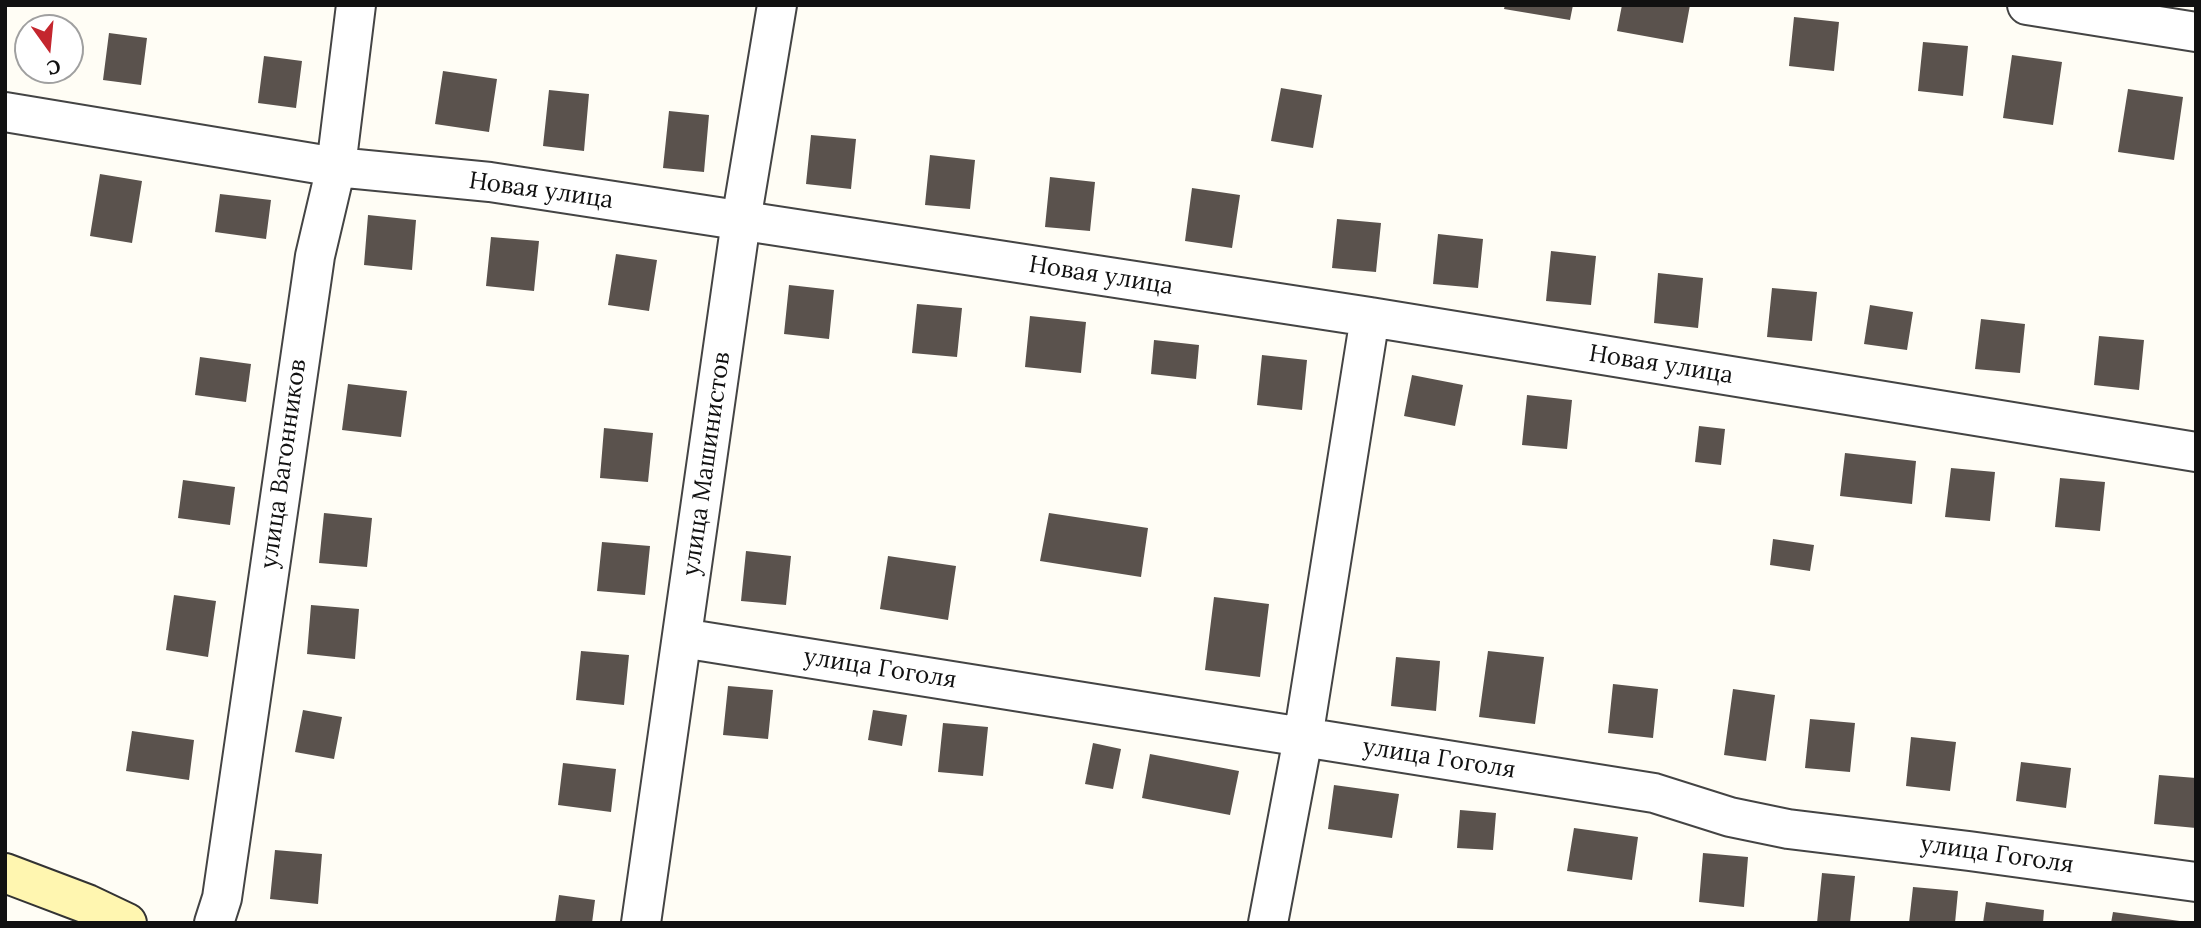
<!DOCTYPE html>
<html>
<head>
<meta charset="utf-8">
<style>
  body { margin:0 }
  #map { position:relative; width:2201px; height:928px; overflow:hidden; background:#fffdf5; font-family:Lora,serif }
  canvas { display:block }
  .frame { position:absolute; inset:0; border:7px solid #111; pointer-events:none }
  .north { position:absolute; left:14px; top:14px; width:70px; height:70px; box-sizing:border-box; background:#fff; border:2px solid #a0a0a0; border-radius:50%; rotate:165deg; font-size:19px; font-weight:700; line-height:28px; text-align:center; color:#111 }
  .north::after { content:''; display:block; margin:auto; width:24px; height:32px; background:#c4262e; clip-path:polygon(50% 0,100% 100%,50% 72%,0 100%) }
</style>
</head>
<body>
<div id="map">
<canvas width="2201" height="928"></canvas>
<div class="frame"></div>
<div class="north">С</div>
</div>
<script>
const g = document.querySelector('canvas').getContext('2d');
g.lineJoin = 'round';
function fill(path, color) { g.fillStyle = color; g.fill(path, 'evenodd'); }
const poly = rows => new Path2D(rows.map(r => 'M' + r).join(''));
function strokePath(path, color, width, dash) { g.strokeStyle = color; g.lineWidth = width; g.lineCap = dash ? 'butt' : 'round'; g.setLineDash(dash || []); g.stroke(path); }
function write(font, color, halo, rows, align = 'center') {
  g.font = font + ' Lora,serif'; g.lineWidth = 7; g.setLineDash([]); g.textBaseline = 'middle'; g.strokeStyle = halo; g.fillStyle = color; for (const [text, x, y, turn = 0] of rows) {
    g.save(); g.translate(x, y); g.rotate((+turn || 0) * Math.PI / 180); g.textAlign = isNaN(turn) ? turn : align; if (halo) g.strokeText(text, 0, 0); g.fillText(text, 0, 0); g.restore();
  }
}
fill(poly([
  [1505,5,1573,5,1570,20,1504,9],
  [1622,5,1690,5,1683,43,1617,31],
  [1794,17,1839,22,1834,71,1789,66],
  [109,33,147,38,141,85,103,80],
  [1923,42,1968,46,1963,96,1918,91],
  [2012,55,2062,62,2053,125,2003,118],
  [264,56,302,61,296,108,258,103],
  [443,71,497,79,489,132,435,124],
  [1281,88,1322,95,1313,148,1271,141],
  [2128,89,2183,97,2174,160,2118,152],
  [549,90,589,94,584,151,543,146],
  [669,111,709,115,704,172,663,168],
  [811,135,856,139,851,189,806,184],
  [930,155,975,160,970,209,925,205],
  [100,174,142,181,132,243,90,236],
  [1050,177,1095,182,1090,231,1045,227],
  [1192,188,1240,195,1232,248,1185,241],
  [220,194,271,200,266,239,215,232],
  [368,215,416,220,412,270,364,265],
  [1337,219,1381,223,1376,272,1332,268],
  [1438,234,1483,239,1478,288,1433,284],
  [491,237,539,241,534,291,486,286],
  [1551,251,1596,256,1591,305,1546,301],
  [616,254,657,260,649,311,608,305],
  [1658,273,1703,278,1698,328,1654,323],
  [789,285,834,290,829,339,784,334],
  [1772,288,1817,292,1812,341,1767,337],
  [917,304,962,308,957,357,912,353],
  [1870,305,1913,312,1907,350,1864,344],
  [1030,316,1086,322,1081,373,1025,367],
  [1981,319,2025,324,2020,373,1975,369],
  [2099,336,2144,340,2139,390,2094,385],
  [1154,340,1199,345,1196,379,1151,374],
  [1262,355,1307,360,1302,410,1257,405],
  [200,357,251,364,246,402,195,395],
  [1412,375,1463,385,1455,426,1404,416],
  [348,384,407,391,401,437,342,430],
  [1527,395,1572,400,1567,449,1522,445],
  [1699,426,1725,429,1721,465,1695,462],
  [604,428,653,433,648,482,600,478],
  [1845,453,1916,461,1912,504,1840,496],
  [1951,468,1995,472,1990,521,1945,517],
  [2060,478,2105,482,2100,531,2055,527],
  [183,480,235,487,230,525,178,518],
  [324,513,372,518,367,567,319,563],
  [1049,513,1148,528,1141,577,1040,561],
  [1773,539,1814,545,1810,571,1770,565],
  [602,542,650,546,645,595,597,591],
  [746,551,791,556,786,605,741,601],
  [888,556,956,566,948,620,880,609],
  [174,595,216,601,208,657,166,650],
  [1214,597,1269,604,1260,677,1205,670],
  [311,605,359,609,355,659,307,654],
  [581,651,629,655,624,705,576,700],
  [1488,651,1544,657,1535,724,1479,717],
  [1396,657,1440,661,1436,711,1391,706],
  [1613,684,1658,689,1653,738,1608,733],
  [728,686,773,690,768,739,723,735],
  [1733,689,1775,695,1766,761,1724,755],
  [303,710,342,717,334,759,295,752],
  [873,710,907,715,902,746,868,740],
  [1810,719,1855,723,1850,772,1805,768],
  [943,723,988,727,983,776,938,772],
  [132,731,194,740,189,780,126,771],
  [1911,737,1956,742,1950,791,1906,786],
  [1093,743,1121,749,1113,789,1085,784],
  [1150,754,1239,771,1230,815,1142,798],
  [2021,762,2071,768,2066,808,2016,801],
  [563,763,616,769,611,812,558,805],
  [2159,775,2196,778,2196,828,2154,824],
  [1334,785,1399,794,1392,838,1328,829],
  [1460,810,1496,813,1493,850,1457,848],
  [1574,828,1638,837,1632,880,1567,871],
  [275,850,322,854,318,904,270,899],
  [1703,853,1748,857,1744,907,1699,902],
  [1822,873,1855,876,1850,923,1817,923],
  [1913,887,1958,891,1955,923,1909,923],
  [559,895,595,900,592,923,555,923],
  [1986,902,2044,910,2043,923,1983,923],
  [2113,912,2180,921,2180,923,2111,923]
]), '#5a524d');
const street = poly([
  [2027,5,2196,32],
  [5,112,336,167,490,182,1370,317,2196,452],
  [682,638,1654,793,1730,817,1788,829,1969,851,2196,882],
  [214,923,222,898,315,256,336,167,356,5],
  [641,923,741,221,777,5],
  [1268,923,1303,738,1370,317]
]);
const secondary = poly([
  [5,873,87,904,127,923]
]);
strokePath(street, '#444', 42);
strokePath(secondary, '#333', 42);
strokePath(street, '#fff', 38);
strokePath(secondary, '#fff6b0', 38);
write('24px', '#111', '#fff', [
  ["Новая улица",541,191,8],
  ["Новая улица",1101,276,9],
  ["Новая улица",1661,365,9],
  ["улица Вагонников",284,464,-82],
  ["улица Машинистов",707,464,-82],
  ["улица Гоголя",880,669,9],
  ["улица Гоголя",1439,759,9],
  ["улица Гоголя",1997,855,8]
]);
</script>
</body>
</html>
